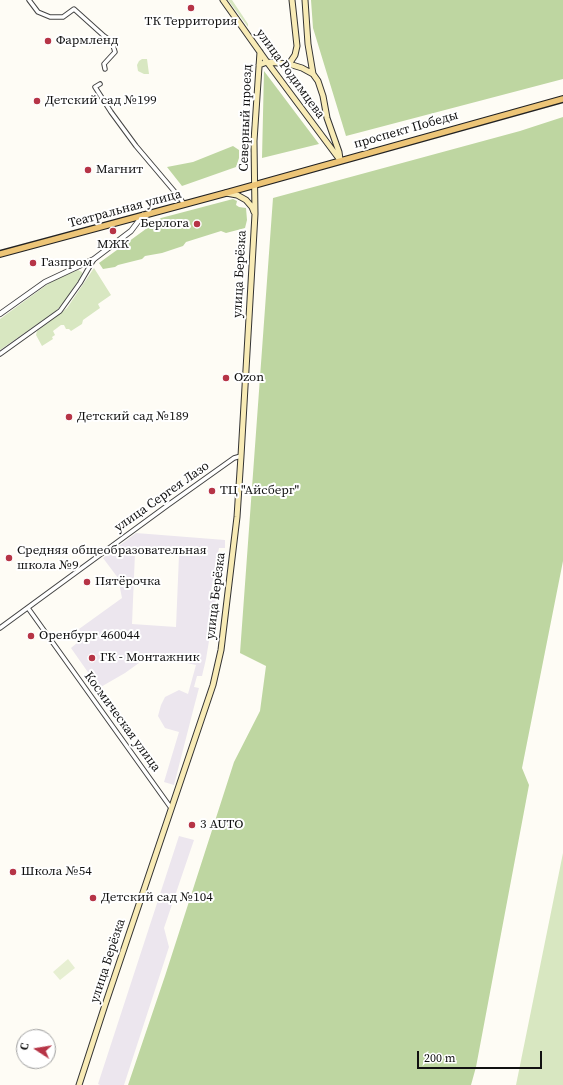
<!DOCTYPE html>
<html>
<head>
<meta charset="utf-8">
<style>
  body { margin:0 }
  #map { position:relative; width:563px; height:1085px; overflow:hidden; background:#fefcf5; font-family:"Source Serif 4",serif }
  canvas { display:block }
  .north { position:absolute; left:16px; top:1029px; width:40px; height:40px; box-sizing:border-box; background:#fff; border:1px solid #a0a0a0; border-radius:50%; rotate:282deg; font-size:11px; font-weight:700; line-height:16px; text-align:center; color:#111 }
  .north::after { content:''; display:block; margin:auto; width:14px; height:18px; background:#b63446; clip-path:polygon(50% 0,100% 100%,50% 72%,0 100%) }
  .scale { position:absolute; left:417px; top:1051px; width:125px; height:18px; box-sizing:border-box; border:2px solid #111; border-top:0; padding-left:5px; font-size:12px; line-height:14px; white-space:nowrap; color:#111; -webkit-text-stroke:3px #fff; paint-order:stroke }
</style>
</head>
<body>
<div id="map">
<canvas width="563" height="1085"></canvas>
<div class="north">С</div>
<div class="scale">200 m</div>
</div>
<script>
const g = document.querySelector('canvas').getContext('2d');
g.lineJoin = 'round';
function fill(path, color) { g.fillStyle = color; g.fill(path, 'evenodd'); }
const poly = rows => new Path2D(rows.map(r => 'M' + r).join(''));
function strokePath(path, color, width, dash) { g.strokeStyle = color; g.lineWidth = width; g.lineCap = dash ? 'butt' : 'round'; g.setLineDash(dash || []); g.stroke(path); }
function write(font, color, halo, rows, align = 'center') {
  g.font = font + ' "Source Serif 4",serif'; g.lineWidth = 4; g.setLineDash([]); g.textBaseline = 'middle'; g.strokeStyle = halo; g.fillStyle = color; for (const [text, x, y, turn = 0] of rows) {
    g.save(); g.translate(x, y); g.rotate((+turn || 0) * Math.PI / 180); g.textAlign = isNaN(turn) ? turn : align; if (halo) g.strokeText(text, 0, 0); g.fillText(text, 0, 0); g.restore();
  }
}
fill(poly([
  [136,533,225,540,225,548,219,548,211,591,217,593,206,659,202,676,197,676,194,687,199,688,195,703,174,785,164,782,179,732,165,728,158,716,161,705,165,697,179,690,188,694,196,665,150,655,125,673,99,688,71,648,84,637,79,629,122,598,118,578,103,558],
  [135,553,179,555,176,627,132,624],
  [179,836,194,840,164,928,169,947,124,1085,100,1085,98,1084]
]), '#ece6ee');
fill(poly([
  [228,0,232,0,248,24,248,27],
  [142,59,147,59,149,74,144,74,138,71,137,65,139,61],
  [94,268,111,295,98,304,100,308,83,320,82,324,71,331,69,329,66,329,64,325,61,325,53,331,55,335,52,337,53,339,42,346,36,335,37,331,62,312,67,308],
  [78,270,82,272,82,275,64,302,56,311,0,350,0,319,52,281],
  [563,853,563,1085,516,1085]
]), '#d8e7c1');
fill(poly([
  [311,0,563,0,563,79,346,136,313,28],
  [264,71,319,144,262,158],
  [563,117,563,561,522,768,529,785,476,1067,471,1085,128,1085,165,976,234,762,260,711,266,666,240,653,273,198,520,131],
  [233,146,239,150,239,158,236,167,182,186,167,167,193,162],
  [233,199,237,201,236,205,239,207,246,208,247,220,245,228,226,233,221,231,186,242,183,246,162,253,145,256,142,259,118,265,115,267,103,269,99,263,161,218]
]), '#bed6a1');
fill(poly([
  [68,959,75,968,60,980,53,972]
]), '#e7efd2');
const minor = poly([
  [29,0,38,12,50,17,63,17,74,9,104,36,112,42,115,52,104,64,105,69],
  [100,84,95,87,111,112,136,146,180,198,184,204],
  [0,354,60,311,80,283,94,259],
  [28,608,171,808],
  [0,628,168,505,234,458,241,456]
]);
const tertiary = poly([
  [0,314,45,282,94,259,131,231,143,215]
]);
const secondary = poly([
  [223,0,267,62,340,160],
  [305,0,308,44,313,74],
  [289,64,295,55,297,46,292,0],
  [259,65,267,62,289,64,302,68,313,74,318,81,323,96,327,118,339,152,340,159],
  [226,193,237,195,246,200,252,207,254,212],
  [79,1085,105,1005,213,685,221,650,237,517,241,456,255,214,254,141,260,52]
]);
const primary = poly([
  [0,254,226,193,563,99]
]);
strokePath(minor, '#444', 5.5);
strokePath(tertiary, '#444', 6);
strokePath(secondary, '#333', 7);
strokePath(primary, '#222', 8);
strokePath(minor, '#fff', 3.5);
strokePath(tertiary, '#fff', 4.5);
strokePath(secondary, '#f8ebb6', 5);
strokePath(primary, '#edc577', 5.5);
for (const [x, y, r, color] of [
  [191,8,4,"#b63446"],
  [48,41,4,"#b63446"],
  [37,101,4,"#b63446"],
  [88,170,4,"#b63446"],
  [197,224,4,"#b63446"],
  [113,231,4,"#b63446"],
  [33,263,4,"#b63446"],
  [226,378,4,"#b63446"],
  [69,417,4,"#b63446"],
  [212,491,4,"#b63446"],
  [9,558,4,"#b63446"],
  [87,582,4,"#b63446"],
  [31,636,4,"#b63446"],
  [92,658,4,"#b63446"],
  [192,825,4,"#b63446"],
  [13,872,4,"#b63446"],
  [93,898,4,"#b63446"]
]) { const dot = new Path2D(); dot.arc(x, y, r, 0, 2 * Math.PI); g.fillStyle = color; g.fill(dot); strokePath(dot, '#fff', 1.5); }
write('13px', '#111', '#fff', [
  ["ТК Территория",191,22,"center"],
  ["Фармленд",56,41],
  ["Детский сад №199",45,101],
  ["Магнит",96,170],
  ["Берлога",189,224,"right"],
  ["МЖК",113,245,"center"],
  ["Газпром",41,263],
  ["Ozon",234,378],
  ["Детский сад №189",77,417],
  ["ТЦ \"Айсберг\"",220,491],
  ["Средняя общеобразовательная",17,551],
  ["школа №9",17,566],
  ["Пятёрочка",95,582],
  ["Оренбург 460044",39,636],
  ["ГК - Монтажник",100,658],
  ["3 AUTO",200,825],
  ["Школа №54",21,872],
  ["Детский сад №104",101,898]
], 'left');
write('13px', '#111', '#fff', [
  ["улица Родимцева",290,74,54],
  ["Северный проезд",246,118,-88],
  ["проспект Победы",406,130,-16],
  ["Театральная улица",125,209,-15],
  ["улица Берёзка",240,274,-87],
  ["улица Сергея Лазо",162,497,-35],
  ["улица Берёзка",216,596,-83],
  ["Космическая улица",122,722,54],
  ["улица Берёзка",108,961,-72]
]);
</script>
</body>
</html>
